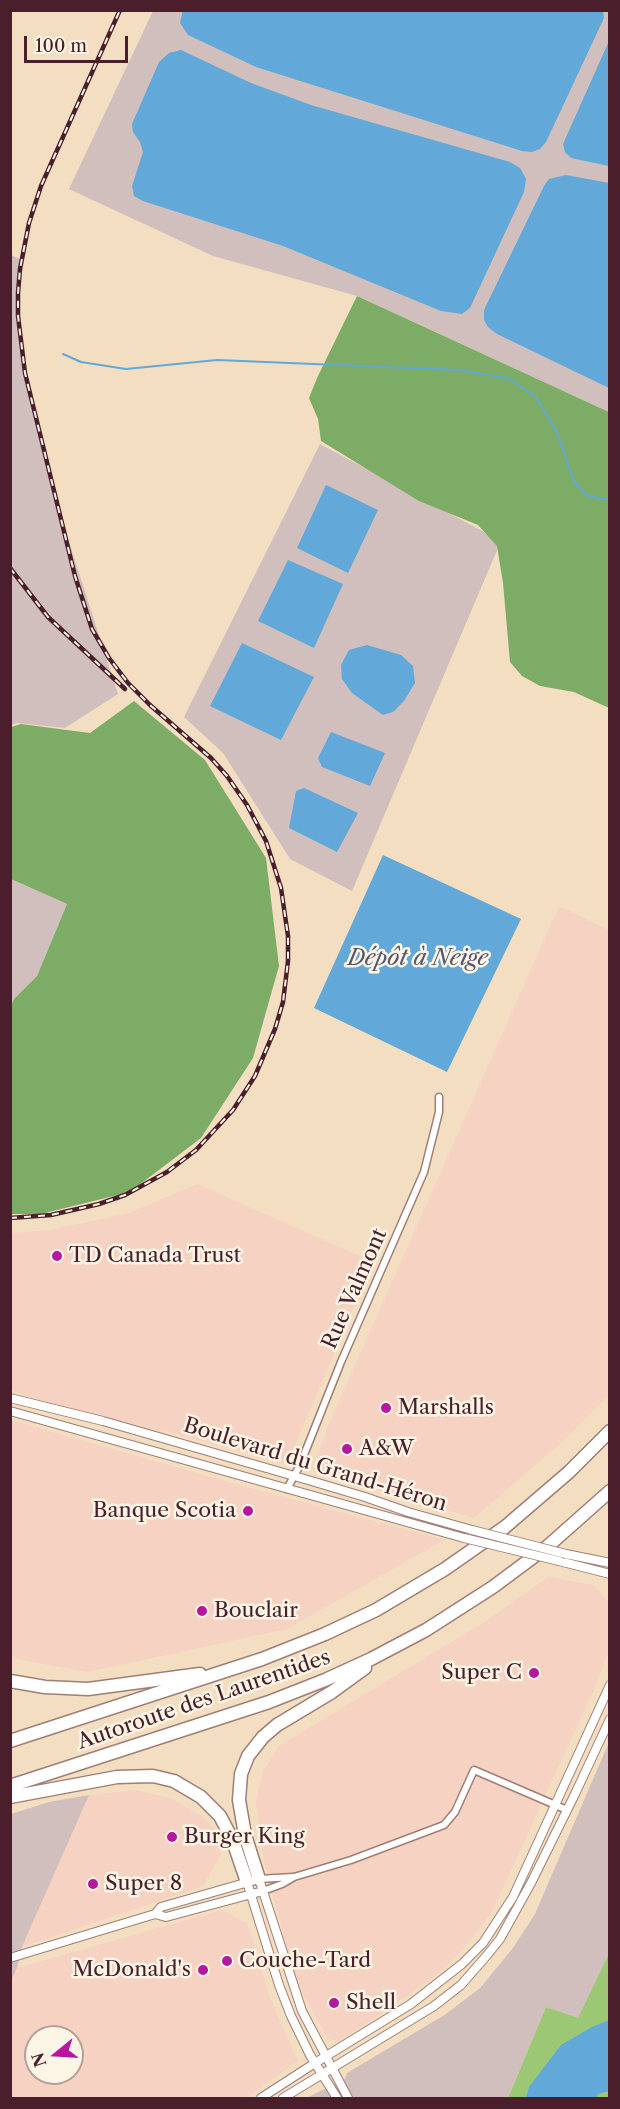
<!DOCTYPE html>
<html>
<head>
<meta charset="utf-8">
<style>
  body { margin:0 }
  #map { position:relative; width:620px; height:2109px; overflow:hidden; background:#f4dec1; font-family:"Libre Caslon Text",serif }
  canvas { display:block }
  .frame { position:absolute; inset:0; border:12px solid #4a1f2b; pointer-events:none }
  .north { position:absolute; left:24px; top:2025px; width:60px; height:60px; box-sizing:border-box; background:#fcf5e5; border:2px solid #b59f9b; border-radius:50%; rotate:252deg; font-size:16px; font-weight:700; line-height:24px; text-align:center; color:#4a1f2b }
  .north::after { content:''; display:block; margin:auto; width:21px; height:27px; background:#b5179e; clip-path:polygon(50% 0,100% 100%,50% 72%,0 100%) }
  .scale { position:absolute; left:24px; top:36px; width:104px; height:27px; box-sizing:border-box; border:3px solid #4a1f2b; border-top:0; padding-left:8px; font-size:18px; line-height:21px; white-space:nowrap; color:#4a1f2b; -webkit-text-stroke:4px #fcf5e5; paint-order:stroke }
</style>
</head>
<body>
<div id="map">
<canvas width="620" height="2109"></canvas>
<div class="frame"></div>
<div class="north">N</div>
<div class="scale">100 m</div>
</div>
<script>
const g = document.querySelector('canvas').getContext('2d');
g.lineJoin = 'round';
function fill(path, color) { g.fillStyle = color; g.fill(path, 'evenodd'); }
const poly = rows => new Path2D(rows.map(r => 'M' + r).join(''));
function strokePath(path, color, width, dash) { g.strokeStyle = color; g.lineWidth = width; g.lineCap = dash ? 'butt' : 'round'; g.setLineDash(dash || []); g.stroke(path); }
function write(font, color, halo, rows, align = 'center') {
  g.font = font + ' "Libre Caslon Text",serif'; g.lineWidth = 5; g.setLineDash([]); g.textBaseline = 'middle'; g.strokeStyle = halo; g.fillStyle = color; for (const [text, x, y, turn = 0] of rows) {
    g.save(); g.translate(x, y); g.rotate((+turn || 0) * Math.PI / 180); g.textAlign = isNaN(turn) ? turn : align; if (halo) g.strokeText(text, 0, 0); g.fillText(text, 0, 0); g.restore();
  }
}
fill(poly([
  [559,906,609,930,609,1394,570,1435,474,1518,313,1471,327,1428],
  [197,1184,371,1261,348,1322,287,1464,165,1431,135,1433,82,1418,11,1390,11,1233,51,1230,129,1213],
  [10,1420,232,1483,444,1540,287,1629,87,1672,11,1658],
  [548,1577,594,1585,609,1603,609,1651,595,1687,491,1914,460,1953,428,1982,339,2042,328,2038,296,1982,264,1862,256,1802,262,1773,279,1746,488,1620],
  [135,1790,171,1798,203,1817,216,1830,221,1854,203,1886,22,1947,89,1795],
  [222,1910,247,1923,270,1998,298,2061,245,2098,11,2098,11,1981,17,1968],
  [36,2037,72,2037,72,2073,36,2073]
]), '#f5d2c2');
fill(poly([
  [153,11,609,11,609,412,357,296,213,256,69,189],
  [11,255,22,260,18,316,25,373,34,415,59,511,118,694,65,728,17,723,11,725],
  [320,444,501,541,352,891,290,859,223,753,184,717],
  [11,879,67,904,37,976,14,999,11,1006],
  [609,1742,609,1953,578,2019,546,2007,508,2098,306,2098,345,2079,347,2073,446,2014,480,1988,513,1948,535,1914],
  [89,1795,22,1947,17,1968,11,1981,11,1814,49,1802]
]), '#d1bfbd');
fill(poly([
  [609,1953,609,2098,508,2098,546,2007,578,2018]
]), '#9cc876');
fill(poly([
  [357,296,609,412,609,708,574,692,540,686,522,676,510,662,503,583,497,546,478,525,419,501,321,441,318,419,309,398,317,378],
  [134,701,205,760,266,858,279,966,253,1058,201,1138,130,1192,41,1214,11,1214,11,1006,14,999,37,976,67,904,11,879,11,727,21,724,90,733]
]), '#7dac67');
fill(poly([
  [183,10,603,10,604,18,546,142,540,149,532,152,522,151,256,67,188,35,180,23],
  [609,41,610,166,609,166,571,158,565,152,563,144],
  [181,50,251,83,311,105,510,162,520,168,526,179,524,192,470,308,462,314,441,311,283,246,143,201,134,196,132,186,143,152,140,142,133,132,132,124,159,62,169,53],
  [566,175,609,183,609,388,497,334,488,327,484,320,484,310,544,186,549,179],
  [326,485,378,510,348,573,297,548],
  [288,560,343,584,314,648,258,621],
  [242,643,314,677,281,740,210,706],
  [367,645,401,655,413,666,415,683,404,701,393,712,383,715,352,693,342,679,341,665,349,650],
  [331,732,385,753,370,786,322,767,318,758],
  [304,788,358,813,337,852,289,828,296,791],
  [383,855,521,919,447,1072,314,1008],
  [609,2020,609,2091,598,2094,596,2098,526,2098,529,2087,561,2045,592,2027]
]), '#62a8d8');
strokePath(poly([
  [63,354,81,362,126,369,217,360,459,370,508,378,535,396,556,430,574,481,586,495,601,499,610,499]
]), '#62a8d8', 2);
const minor = poly([
  [287,1489,300,1465,341,1362,424,1172,439,1112,439,1097],
  [259,1879,293,1877],
  [263,1891,282,1884,294,1877,351,1860,444,1825,455,1812,474,1770,567,1810]
]);
const tertiary = poly([
  [10,1398,103,1421,308,1480,365,1497,408,1512,472,1530],
  [10,1411,464,1538],
  [566,1554,610,1563],
  [559,1561,610,1574],
  [247,1882,279,1985,291,2016,310,2055,337,2098],
  [155,1914,166,1917,263,1891],
  [10,1958,155,1914,161,1907,259,1879,302,2011,348,2098],
  [261,2098,315,2063,411,2004,462,1964,483,1943,513,1897,610,1685],
  [283,2098,434,2006,461,1985,488,1954,500,1939,531,1883,575,1794,610,1719]
]);
const motorway = poly([
  [10,1681,45,1687,88,1689,200,1674],
  [10,1741,262,1659,325,1634,376,1610,445,1569,505,1527,569,1472,610,1431],
  [10,1786,269,1702,325,1680,371,1659,426,1630,493,1587,548,1546,610,1491],
  [10,1797,117,1777,153,1776,174,1781,201,1797,220,1816,233,1841,247,1882],
  [259,1879,245,1835,239,1800,241,1774,248,1756,263,1737,277,1725,332,1692,365,1668]
]);
strokePath(minor, '#9f7e76', 9);
strokePath(tertiary, '#9f7e76', 10);
strokePath(motorway, '#9f7e76', 15);
strokePath(minor, '#fff', 6);
strokePath(tertiary, '#fff', 8);
strokePath(motorway, '#fff', 12);
const rail = poly([
  [10,568,48,617,125,689],
  [10,1218,51,1215,99,1204,125,1195,167,1172,196,1150,233,1110,255,1076,275,1029,283,1002,288,961,288,936,281,888,266,841,247,805,227,776,211,758,150,705,128,683,109,658,92,629,75,576,25,373,18,316,18,293,20,269,29,223,41,186,120,10]
]);
strokePath(rail, '#4a1f2b', 4.5);
strokePath(rail, '#fcf5e5', 2, [7]);
const tertiaryBridge = poly([
  [472,1530,566,1554],
  [464,1538,559,1561]
]);
strokePath(tertiaryBridge, '#9f7e76', 10, []);
strokePath(tertiaryBridge, '#fff', 8);
for (const [x, y, r, color] of [
  [57,1256,6,"#b5179e"],
  [386,1408,6,"#b5179e"],
  [347,1449,6,"#b5179e"],
  [248,1511,6,"#b5179e"],
  [202,1611,6,"#b5179e"],
  [534,1673,6,"#b5179e"],
  [172,1837,6,"#b5179e"],
  [93,1884,6,"#b5179e"],
  [227,1961,6,"#b5179e"],
  [203,1970,6,"#b5179e"],
  [334,2003,6,"#b5179e"]
]) { const dot = new Path2D(); dot.arc(x, y, r, 0, 2 * Math.PI); g.fillStyle = color; g.fill(dot); strokePath(dot, '#fcf5e5', 2); }
write('21px', '#4a1f2b', '#fcf5e5', [
  ["TD Canada Trust",69,1256],
  ["Marshalls",398,1408],
  ["A&W",359,1449],
  ["Banque Scotia",236,1511,"right"],
  ["Bouclair",214,1611],
  ["Super C",522,1673,"right"],
  ["Burger King",184,1837],
  ["Super 8",105,1884],
  ["Couche-Tard",239,1961],
  ["McDonald's",191,1970,"right"],
  ["Shell",346,2003]
], 'left');
write('21px', '#4a1f2b', '#fcf5e5', [
  ["Rue Valmont",355,1289,-66],
  ["Boulevard du Grand-Héron",315,1465,17],
  ["Autoroute des Laurentides",204,1700,-19]
]);
write('italic 22px', '#545670', '#fcf5e5', [
  ["Dépôt à Neige",418,959]
]);
</script>
</body>
</html>
